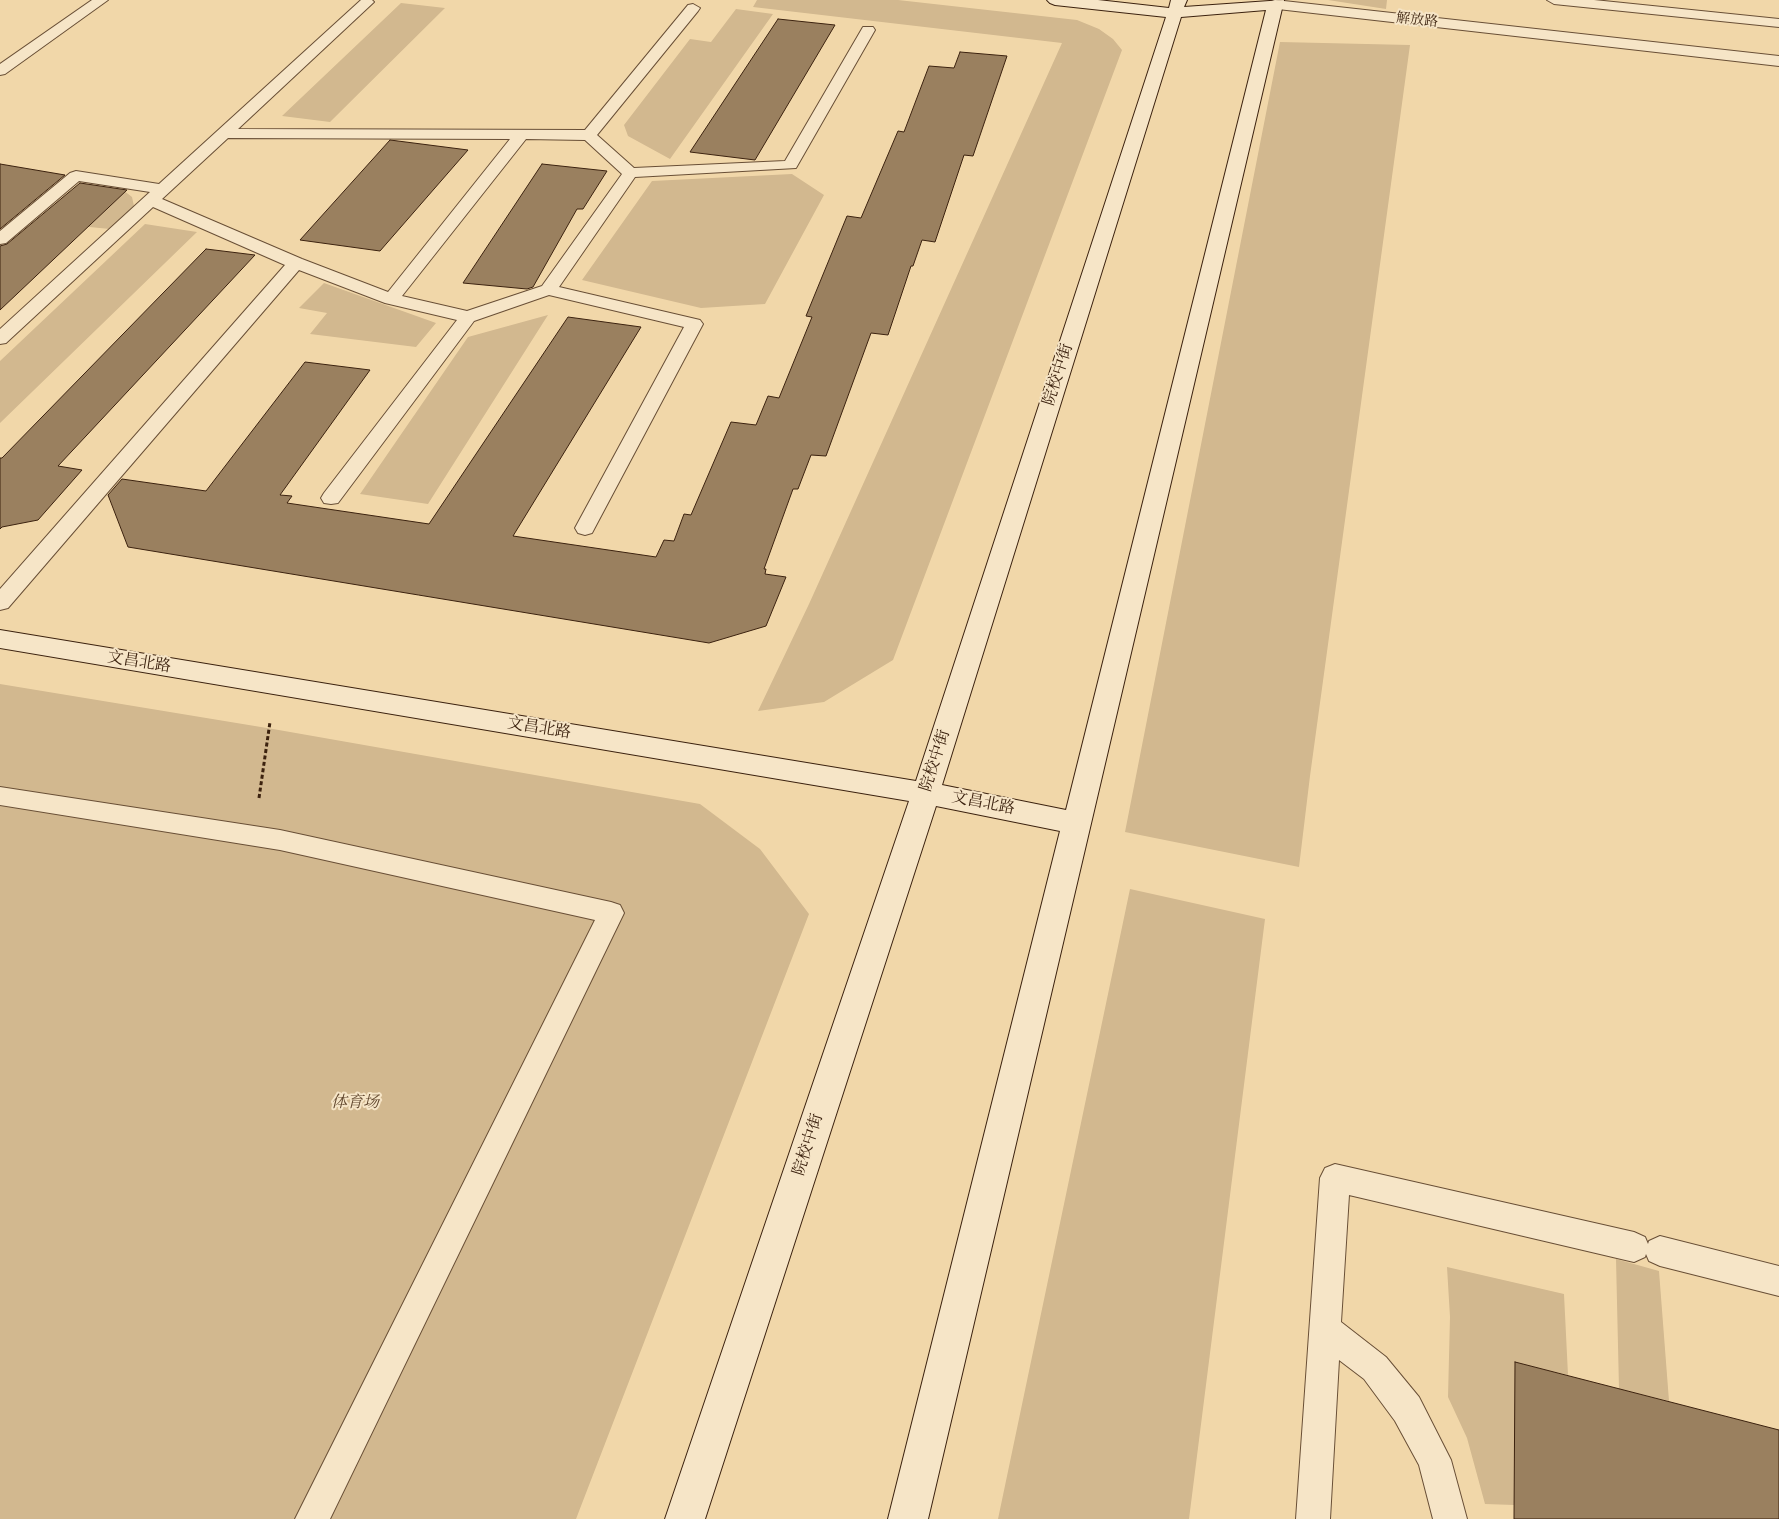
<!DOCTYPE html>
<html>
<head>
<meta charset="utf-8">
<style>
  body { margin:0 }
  canvas { display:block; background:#f1d7a9 }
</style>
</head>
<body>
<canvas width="1779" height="1519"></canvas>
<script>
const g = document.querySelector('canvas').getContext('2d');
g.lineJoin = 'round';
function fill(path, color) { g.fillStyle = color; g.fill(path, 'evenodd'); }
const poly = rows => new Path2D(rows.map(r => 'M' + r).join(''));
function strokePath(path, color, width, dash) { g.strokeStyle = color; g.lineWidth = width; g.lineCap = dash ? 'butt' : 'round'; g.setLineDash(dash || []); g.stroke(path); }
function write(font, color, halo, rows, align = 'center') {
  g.font = font + ' "IM FELL Double Pica","Noto Serif SC",serif'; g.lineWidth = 4; g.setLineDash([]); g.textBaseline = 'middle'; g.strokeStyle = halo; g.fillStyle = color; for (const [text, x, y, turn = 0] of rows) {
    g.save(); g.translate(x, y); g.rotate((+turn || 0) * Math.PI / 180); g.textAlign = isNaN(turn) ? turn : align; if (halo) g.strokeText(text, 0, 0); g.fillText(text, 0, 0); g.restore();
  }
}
fill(poly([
  [757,0,898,0,1077,20,1099,29,1113,39,1122,50,893,660,824,702,758,711,809,604,1062,43,753,7],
  [1328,0,1387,0,1386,9],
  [401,3,445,8,330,122,282,116],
  [736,9,773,14,670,159,628,136,624,125,690,39,711,42],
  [1280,42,1410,45,1310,776,1299,867,1125,832],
  [792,174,824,195,765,304,701,308,582,280,652,181],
  [123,190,132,197,134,206,110,229,38,222],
  [145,224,197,232,0,423,0,361],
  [324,283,436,323,416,347,310,334,327,313,299,308],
  [548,315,428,504,360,494,468,337],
  [0,684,273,729,700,804,760,849,809,914,576,1519,0,1519],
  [1130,889,1265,919,1189,1519,998,1519],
  [1616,1259,1659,1271,1669,1401,1619,1389],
  [1447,1267,1564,1294,1568,1375,1516,1363,1514,1505,1485,1504,1467,1438,1448,1397,1450,1317]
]), '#d2b88f');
const building = poly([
  [778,19,835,25,755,160,690,152,778,19],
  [960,52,1007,56,973,156,964,155,935,242,922,240,913,266,911,266,888,335,871,333,826,456,811,455,798,489,793,489,764,569,766,569,765,574,786,577,766,626,709,643,128,547,108,495,122,479,206,491,305,362,370,370,280,495,292,496,287,503,429,524,568,317,641,327,513,536,656,557,664,540,674,541,684,514,691,515,731,422,756,425,768,396,779,398,812,317,806,316,847,216,861,218,898,131,904,132,929,66,954,68,960,52],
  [390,140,468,150,380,251,300,240,390,140],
  [0,164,65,175,0,229,0,164],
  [542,164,607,171,583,209,577,209,533,287,527,289,463,283,542,164],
  [80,183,127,190,0,310,0,246,7,244,80,183],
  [206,249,255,255,58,466,82,470,38,520,2,527,0,529,0,458,2,458,206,249],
  [1515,1362,1779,1430,1779,1519,1514,1519,1515,1362]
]);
fill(building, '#9a805f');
strokePath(building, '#3c220f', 1);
const lane = poly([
  [92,0,108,0,5,74,0,75,0,64,92,0],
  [361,0,372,0,374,2,238,129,585,130,688,5,693,4,700,8,698,11,597,135,634,168,785,161,863,27,873,27,875,30,796,168,635,177,559,287,700,320,703,324,592,533,585,535,578,533,575,528,684,327,549,295,474,321,338,503,331,504,324,503,321,498,324,493,457,320,385,303,299,270,8,608,0,610,0,589,285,265,153,207,6,343,0,344,0,329,150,192,79,181,6,243,0,244,0,231,70,173,76,171,159,184,361,0],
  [228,138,510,139,388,292,302,259,162,199,228,138],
  [526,139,585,140,622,174,542,286,467,311,402,296,526,139],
  [1547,0,1594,0,1779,19,1779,27,1554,4,1547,0],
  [0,787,280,830,611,902,620,905,624,913,330,1519,295,1519,595,920,280,850,0,805,0,787],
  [1335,1164,1634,1232,1645,1237,1648,1244,1649,1241,1660,1236,1779,1266,1779,1296,1660,1266,1649,1261,1646,1254,1645,1257,1634,1262,1349,1195,1341,1322,1386,1357,1419,1397,1451,1460,1467,1519,1433,1519,1419,1465,1395,1421,1364,1379,1339,1360,1330,1519,1296,1519,1320,1178,1325,1168,1335,1164]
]);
const street = poly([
  [1275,0,1779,56,1779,66,1269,8,1267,5,1269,2,1275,0]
]);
const secondary = poly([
  [1047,0,1098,0,1169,8,1171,0,1187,0,1184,7,1284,0,928,1519,888,1519,1060,831,936,806,705,1519,665,1519,909,801,0,648,0,630,916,781,1166,17,1055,5,1050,3,1047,0],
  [1266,10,1066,810,942,785,1181,17,1266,10]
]);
strokePath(lane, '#694f36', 2);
strokePath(street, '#694f36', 2);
strokePath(secondary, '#3c220f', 2);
strokePath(poly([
  [259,798,270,722]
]), '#3c220f', 3, [4, 2.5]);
fill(lane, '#f6e5c7');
fill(street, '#f6e5c7');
fill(secondary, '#f6e5c7');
write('14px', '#3c220f', '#f6e5c7', [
  ["解放路",1417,21,6]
]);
write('16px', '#3c220f', '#f6e5c7', [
  ["院校中街",1059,375,-72],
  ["文昌北路",139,663,9],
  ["文昌北路",539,729,9],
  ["院校中街",936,761,-72],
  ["文昌北路",983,804,11],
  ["院校中街",809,1145,-72]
]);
write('italic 16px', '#62482f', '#f6e5c7', [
  ["体育场",355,1104]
]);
</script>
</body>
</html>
